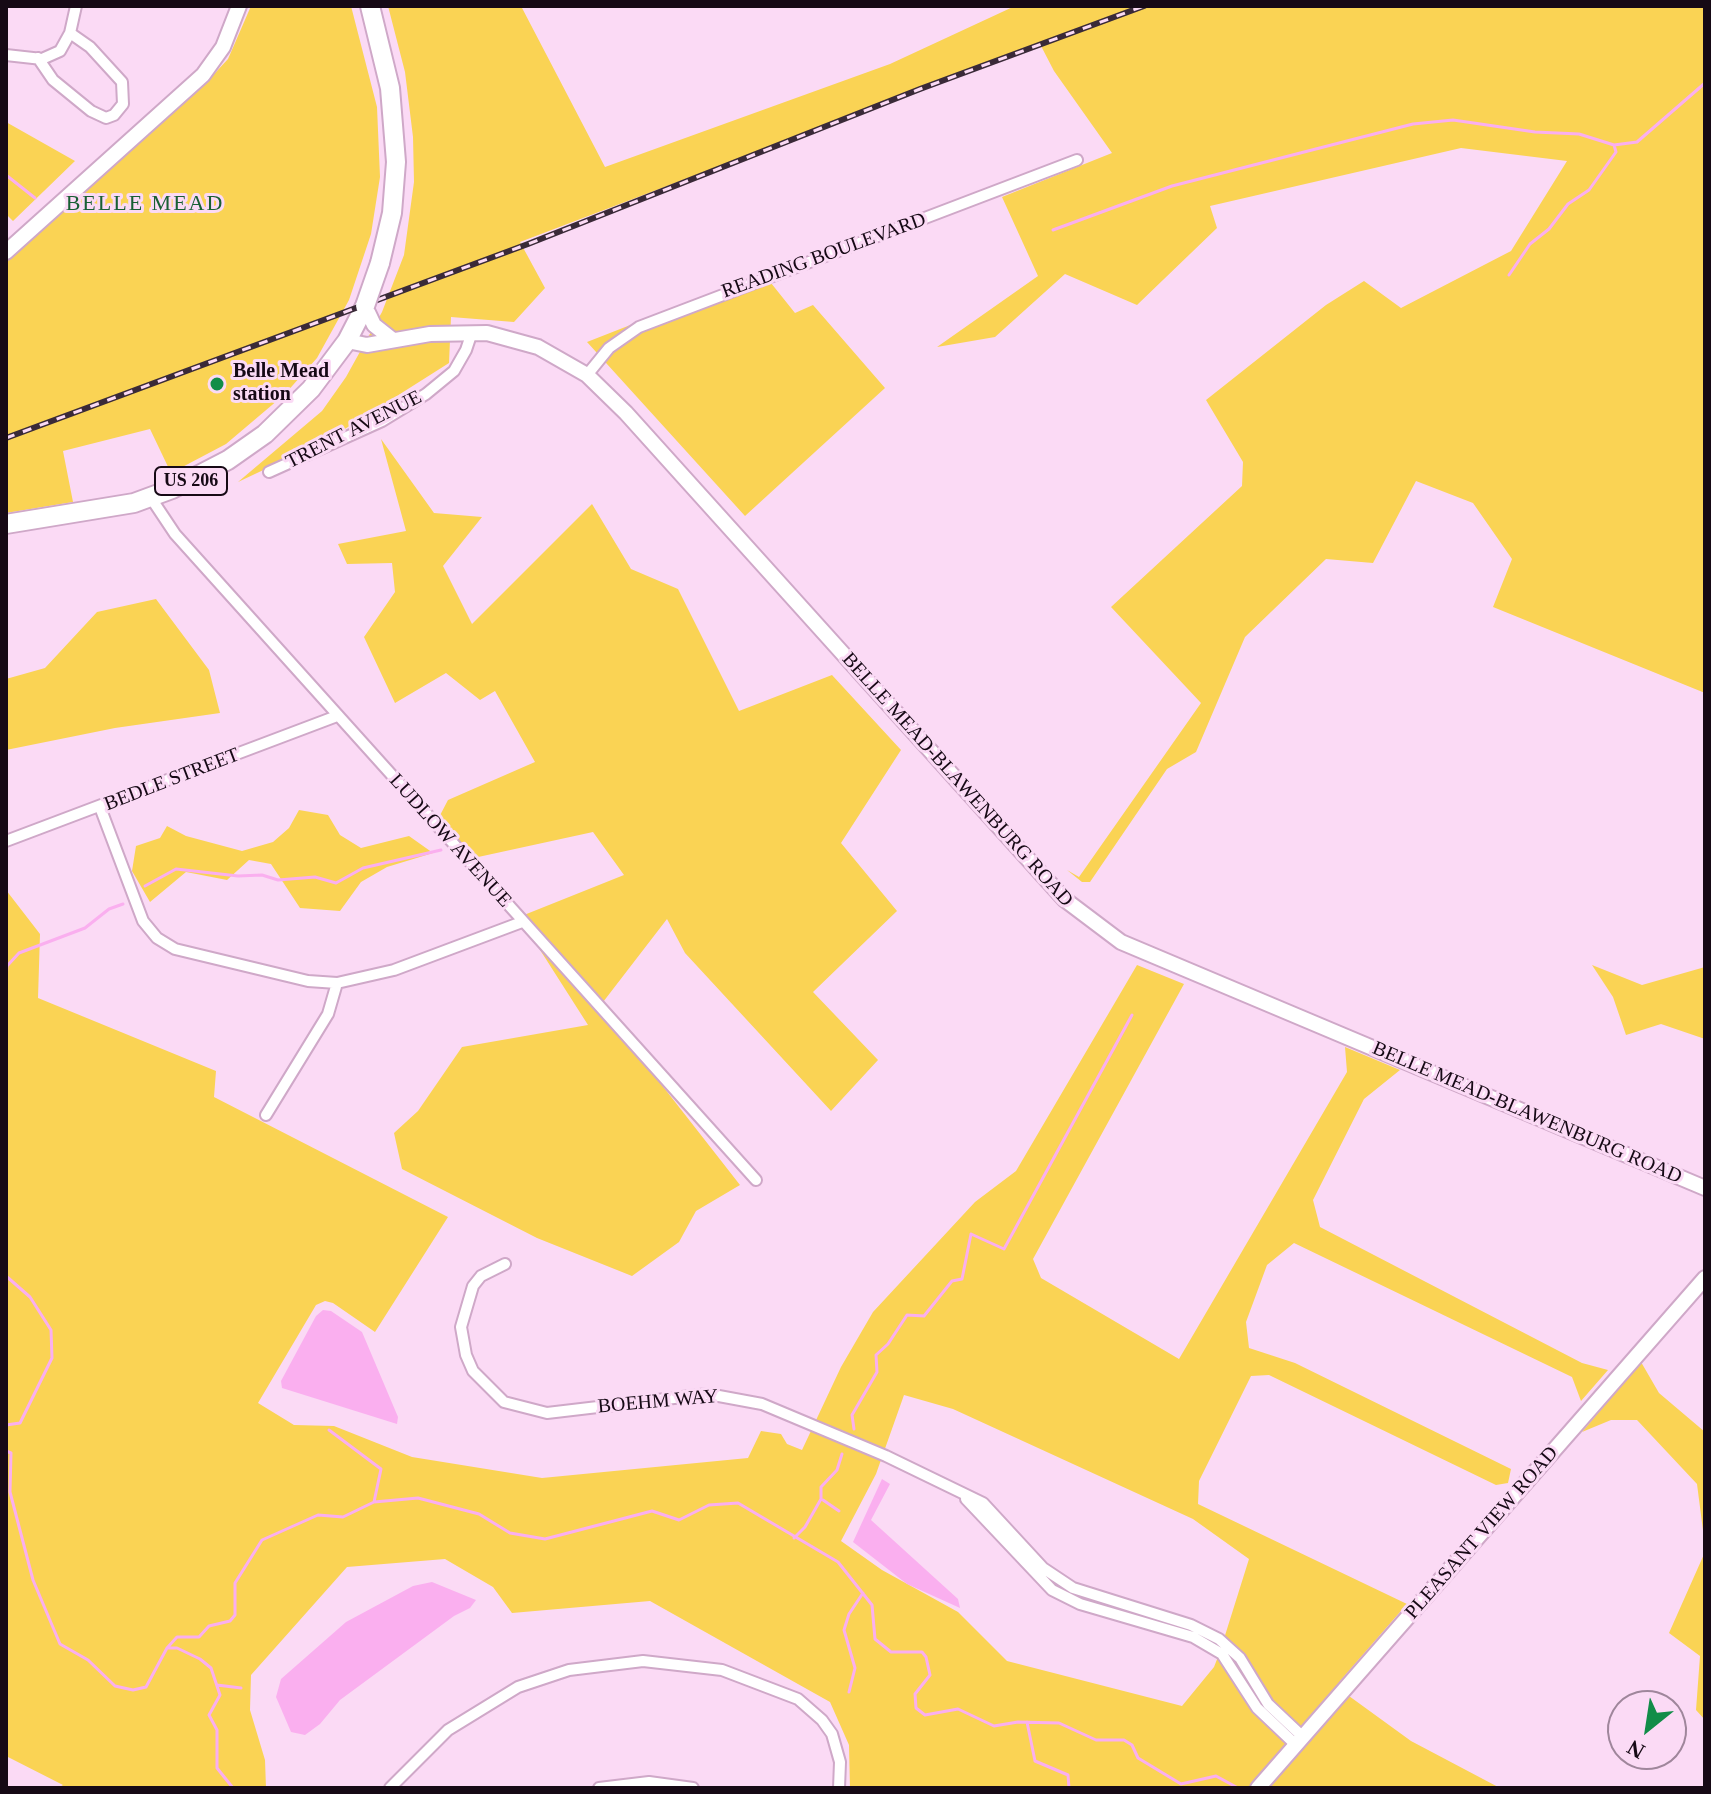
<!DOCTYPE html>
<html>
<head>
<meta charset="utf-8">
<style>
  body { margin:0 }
  #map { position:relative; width:1711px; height:1794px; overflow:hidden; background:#fbdaf5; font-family:Georgia,serif }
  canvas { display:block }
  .frame { position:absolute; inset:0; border:8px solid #160915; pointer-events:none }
  .north { position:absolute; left:1607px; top:1690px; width:80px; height:80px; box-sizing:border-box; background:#fbdaf5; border:2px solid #9f869b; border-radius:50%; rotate:210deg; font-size:22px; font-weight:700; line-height:32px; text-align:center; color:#160915 }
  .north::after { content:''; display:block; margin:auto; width:28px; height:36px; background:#118d48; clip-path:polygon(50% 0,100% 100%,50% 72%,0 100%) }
</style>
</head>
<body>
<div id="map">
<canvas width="1711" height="1794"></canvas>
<div class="frame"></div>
<div class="north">N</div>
</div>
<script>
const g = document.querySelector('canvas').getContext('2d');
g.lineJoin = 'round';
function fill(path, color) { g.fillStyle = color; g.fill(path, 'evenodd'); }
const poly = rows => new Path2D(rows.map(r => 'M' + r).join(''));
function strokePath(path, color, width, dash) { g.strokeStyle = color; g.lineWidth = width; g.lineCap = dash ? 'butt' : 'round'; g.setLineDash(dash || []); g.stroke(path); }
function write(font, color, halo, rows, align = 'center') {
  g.font = font + ' Georgia,serif'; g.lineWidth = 6; g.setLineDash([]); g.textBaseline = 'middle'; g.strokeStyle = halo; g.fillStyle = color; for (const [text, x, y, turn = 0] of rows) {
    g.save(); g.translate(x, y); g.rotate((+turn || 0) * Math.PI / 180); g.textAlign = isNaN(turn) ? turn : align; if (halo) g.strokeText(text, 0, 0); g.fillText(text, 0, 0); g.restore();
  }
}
fill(poly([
  [251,6,351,6,377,107,380,177,371,234,349,300,317,358,285,394,226,444,171,473,150,429,63,451,73,502,6,513,6,259,204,85,228,59],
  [388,6,521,6,605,167,890,64,1015,6,1705,6,1705,693,1493,607,1512,559,1473,503,1416,481,1373,563,1326,559,1245,637,1196,752,1167,769,1090,882,1082,882,1067,870,1079,877,1201,703,1111,607,1242,486,1243,462,1206,400,1326,305,1364,281,1401,308,1511,251,1567,161,1461,148,1210,206,1217,228,1137,305,1065,274,995,337,937,347,1038,276,1002,197,1112,153,1054,71,1040,44,520,242,545,288,514,322,451,317,449,363,329,439,238,482,322,411,346,377,382,312,404,255,414,182,413,137,405,72],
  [6,122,75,161,13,221,6,214],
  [763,273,795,313,813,305,885,388,745,516,587,342],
  [381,439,434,513,482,517,443,566,472,624,592,504,631,569,678,589,739,711,832,675,901,750,841,843,897,911,813,992,878,1060,831,1111,685,953,667,919,600,1006,740,1185,696,1211,679,1242,632,1276,537,1238,402,1169,394,1133,418,1111,462,1047,588,1025,519,917,624,875,593,832,469,859,436,823,448,800,535,762,495,691,480,700,446,673,395,703,364,637,395,592,392,563,347,564,338,544,406,531],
  [156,599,209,670,220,713,115,728,6,750,6,679,45,668,97,612],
  [299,810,328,815,340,835,361,848,409,836,433,853,387,867,361,882,340,911,300,908,271,864,249,860,227,880,186,872,150,902,132,871,136,846,160,838,167,826,186,836,242,851,273,842,289,828],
  [6,890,40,934,38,998,216,1071,214,1097,448,1217,375,1332,333,1303,325,1301,316,1305,258,1403,294,1425,334,1426,412,1457,542,1478,748,1458,761,1431,781,1434,787,1444,802,1450,841,1367,873,1312,975,1202,1016,1171,1137,965,1184,984,1033,1259,1041,1278,1179,1359,1347,1072,1345,1047,1400,1070,1364,1099,1313,1200,1320,1227,1582,1363,1608,1370,1581,1401,1572,1377,1294,1243,1267,1265,1246,1322,1249,1348,1295,1363,1511,1469,1508,1483,1496,1485,1269,1375,1251,1376,1199,1481,1198,1504,1407,1604,1340,1681,1349,1696,1411,1741,1500,1788,850,1788,849,1745,830,1702,650,1601,512,1613,493,1587,445,1559,347,1567,251,1675,250,1710,265,1760,266,1788,58,1788,63,1785,6,1756],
  [904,1395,953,1409,1193,1519,1249,1559,1222,1645,1186,1629,1221,1649,1214,1667,1182,1706,1007,1661,958,1612,882,1570,841,1541,876,1474],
  [1592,965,1642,985,1705,967,1705,1039,1661,1024,1626,1035,1613,997],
  [1641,1362,1659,1393,1705,1432,1705,1546,1697,1484,1637,1420,1611,1420,1582,1432],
  [1705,1552,1705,1720,1696,1710,1700,1656,1669,1633]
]), '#fad354');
fill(poly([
  [323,1310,331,1311,362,1332,398,1417,397,1424,282,1388,281,1381,316,1316],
  [882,1479,890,1484,871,1520,958,1599,960,1608,907,1584,853,1542],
  [432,1582,476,1600,470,1608,454,1616,340,1700,320,1724,305,1735,291,1732,276,1697,281,1679,346,1622,413,1586]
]), '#faafef');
strokePath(poly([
  [6,175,35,198],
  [1053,230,1172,186,1413,124,1453,120,1535,132,1579,134,1614,145,1637,142,1705,83],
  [1509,275,1530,244,1549,229,1568,204,1589,190,1616,152,1614,145],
  [145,886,176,869,238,876,262,875,278,880,315,877,336,883,363,868,441,850],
  [6,978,7,966,19,953,85,928,109,909,123,904],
  [6,1276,30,1297,51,1330,52,1358,20,1423,6,1425],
  [854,1429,852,1415,877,1372,876,1355,888,1344,907,1315,924,1316,952,1281,962,1279,971,1234,1004,1249,1132,1015],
  [329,1430,381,1469,374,1502],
  [6,1451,11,1453,10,1492,33,1580,60,1644,88,1660,115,1686,133,1690,146,1687,167,1648,177,1648,200,1659,211,1668,220,1695,209,1715,217,1730,217,1768,233,1788],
  [823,1500,839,1511],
  [794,1538,805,1527,821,1499,821,1487,837,1470,842,1454],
  [167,1648,177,1637,199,1637,209,1626,230,1621,235,1615,235,1583,262,1540,318,1515,343,1517,374,1502,418,1498,479,1514,510,1533,545,1539,652,1511,679,1520,709,1505,738,1503,838,1562,872,1605,875,1639,891,1652,922,1652,926,1657,930,1675,915,1694,916,1708,925,1715,958,1709,994,1726,1018,1722,1059,1723,1096,1740,1124,1740,1132,1745,1138,1758,1181,1784,1216,1776,1238,1788],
  [217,1685,241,1688],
  [849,1692,855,1668,844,1630,849,1614,863,1593],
  [1027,1722,1035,1761,1068,1775,1069,1788]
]), '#faafef', 3);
const minor = poly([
  [6,55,42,59,60,51,70,33,76,6],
  [38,58,53,80,91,111,106,118,114,115,123,104,122,82,90,47,70,33],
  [587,375,609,348,639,327,1077,160],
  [269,472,382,421,426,394,454,371,466,350,472,332],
  [151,498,175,534,756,1180],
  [100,807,143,921,157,938,175,949,308,981,337,983,394,970,522,922],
  [6,841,337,716],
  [266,1115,328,1014,337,983],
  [505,1264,481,1276,473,1286,461,1327,466,1355,473,1371,504,1402,547,1413,708,1394,762,1404,886,1456,983,1503,1043,1568,1073,1588,1191,1625,1219,1639,1240,1658,1268,1704,1303,1737],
  [966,1499,1052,1590,1080,1604,1193,1637,1222,1654,1257,1708,1296,1745],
  [390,1788,448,1730,518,1687,569,1670,643,1661,722,1670,798,1699,822,1720,832,1734,840,1762,839,1788],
  [599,1788,649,1782,693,1788]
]);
const tertiary = poly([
  [6,252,203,75,223,47,239,6],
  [365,306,374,325,393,340],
  [347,341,367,345,430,334,487,333,538,347,587,375,626,413,1064,899,1121,942,1705,1188],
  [1258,1788,1705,1278]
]);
const trunk = poly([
  [370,6,390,88,396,162,392,213,380,263],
  [6,524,134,503,172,489,228,460,265,434,311,389,347,341,365,306]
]);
strokePath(minor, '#cfa8c8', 14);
strokePath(tertiary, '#cfa8c8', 18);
strokePath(trunk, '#cfa8c8', 22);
strokePath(minor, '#fff', 10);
strokePath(tertiary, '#fff', 14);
strokePath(trunk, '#fff', 18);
const rail = poly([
  [6,438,528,244,920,89,1144,6]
]);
strokePath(rail, '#3a2a38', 6);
strokePath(rail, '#fbdaf5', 3, [9]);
const trunkBridge = poly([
  [365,306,380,263]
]);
strokePath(trunkBridge, '#cfa8c8', 22, []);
strokePath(trunkBridge, '#fff', 18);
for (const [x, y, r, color] of [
  [217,384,8,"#118d48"]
]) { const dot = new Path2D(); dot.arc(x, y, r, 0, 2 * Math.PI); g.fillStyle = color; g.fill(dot); strokePath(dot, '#fbdaf5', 3); }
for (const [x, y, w] of [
  [191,481,72]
]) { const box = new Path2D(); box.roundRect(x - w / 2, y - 14, w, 28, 6); g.fillStyle = '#fbdaf5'; g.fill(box); strokePath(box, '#160915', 2); }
write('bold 18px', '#160915', null, [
  ["US 206",191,481]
]);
write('20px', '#160915', '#fbdaf5', [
  ["READING BOULEVARD",824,256,-20],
  ["TRENT AVENUE",354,430,-27],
  ["BEDLE STREET",172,780,-21],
  ["BELLE MEAD-BLAWENBURG ROAD",957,780,48],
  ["LUDLOW AVENUE",450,841,48],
  ["BELLE MEAD-BLAWENBURG ROAD",1527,1113,23],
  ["BOEHM WAY",658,1402,-5],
  ["PLEASANT VIEW ROAD",1482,1533,-49]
]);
write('bold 20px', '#160915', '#fbdaf5', [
  ["Belle Mead",233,372],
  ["station",233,395]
], 'left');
g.letterSpacing = '2px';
write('22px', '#185f33', '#fbdaf5', [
  ["BELLE MEAD",145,204]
]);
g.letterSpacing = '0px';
</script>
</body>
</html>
